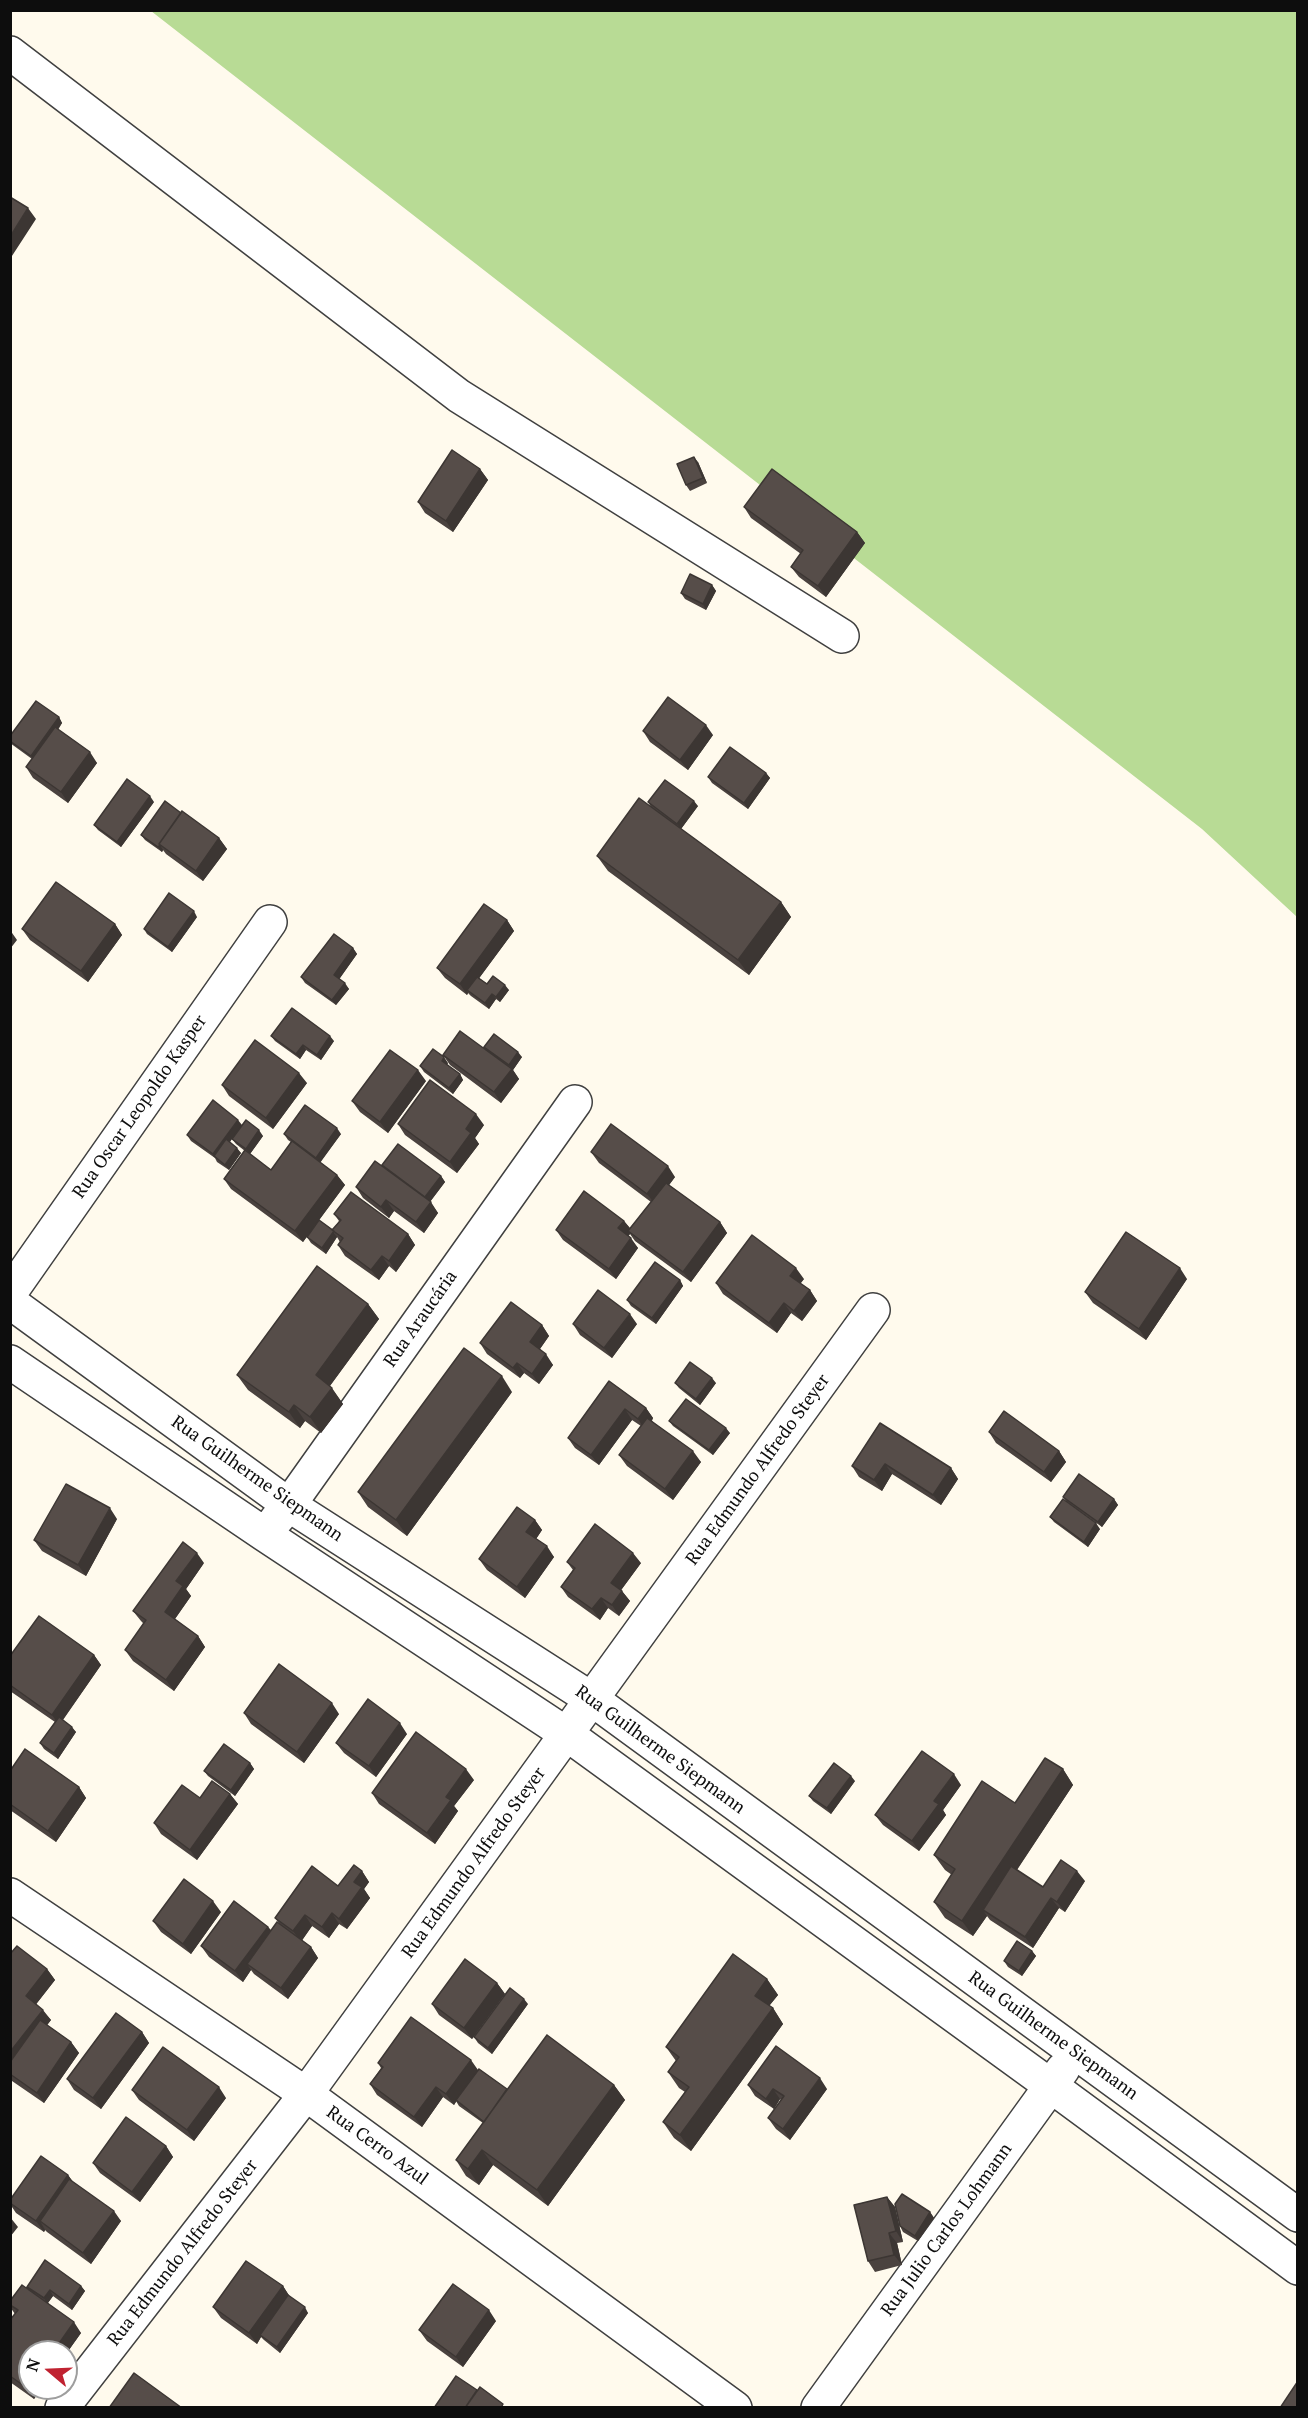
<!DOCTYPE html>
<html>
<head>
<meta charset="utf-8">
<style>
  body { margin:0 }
  #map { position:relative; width:1308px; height:2418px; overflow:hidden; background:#fffaed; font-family:"PT Serif",serif }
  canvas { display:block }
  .frame { position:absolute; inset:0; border:12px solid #0d0d0d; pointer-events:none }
  .north { position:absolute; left:18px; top:2340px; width:60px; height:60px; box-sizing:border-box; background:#fff; border:2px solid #9e9e9e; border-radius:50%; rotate:289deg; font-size:16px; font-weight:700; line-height:24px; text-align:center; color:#0d0d0d }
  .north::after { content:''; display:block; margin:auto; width:21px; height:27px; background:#c02231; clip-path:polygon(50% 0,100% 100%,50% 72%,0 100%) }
</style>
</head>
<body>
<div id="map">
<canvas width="1308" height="2418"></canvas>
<div class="frame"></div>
<div class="north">N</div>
</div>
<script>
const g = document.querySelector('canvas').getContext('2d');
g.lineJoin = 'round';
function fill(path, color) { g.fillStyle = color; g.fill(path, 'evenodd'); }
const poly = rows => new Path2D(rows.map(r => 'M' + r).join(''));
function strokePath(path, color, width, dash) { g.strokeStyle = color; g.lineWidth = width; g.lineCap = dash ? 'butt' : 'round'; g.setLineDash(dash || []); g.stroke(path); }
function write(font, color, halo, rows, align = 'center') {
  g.font = font + ' "PT Serif",serif'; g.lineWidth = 6; g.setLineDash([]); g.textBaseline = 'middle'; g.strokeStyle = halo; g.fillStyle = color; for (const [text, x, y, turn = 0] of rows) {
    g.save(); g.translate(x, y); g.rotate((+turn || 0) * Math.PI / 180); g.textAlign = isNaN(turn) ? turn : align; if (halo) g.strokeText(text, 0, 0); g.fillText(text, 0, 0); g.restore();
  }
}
fill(poly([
  [151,11,1297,11,1297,917,1202,829]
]), '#b8db95');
const minor = poly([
  [10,53,459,396,842,636],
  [10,1293,270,922],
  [10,1302,289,1505,593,1700,1298,2215],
  [10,1362,264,1534,568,1735,1051,2086,1298,2268],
  [276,1520,289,1505,575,1102],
  [10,1895,306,2094,735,2408],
  [62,2408,306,2094,873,1310],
  [818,2408,1063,2069]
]);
strokePath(minor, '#404040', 36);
strokePath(minor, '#fff', 33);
fill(poly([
  [698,462,707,483,690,491,686,485],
  [480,469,488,480,453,532,425,513,418,502],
  [744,507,857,532,865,543,826,597,799,577,791,567,801,554,751,518],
  [712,585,716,591,706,610,685,599,681,593],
  [59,717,62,723,58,730,97,763,68,803,33,778,26,767,32,759,10,743,10,736],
  [643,731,713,735,688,770,650,742],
  [766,773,770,778,748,809,712,783,708,777],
  [154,802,121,847,98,830,94,825],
  [648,802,698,806,681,829,781,902,791,917,749,975,608,871,597,856,651,807],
  [181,813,219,838,227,849,203,881,166,854,163,850,162,852,145,840,141,835],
  [197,917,172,952,147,934,144,929],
  [507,920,514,931,479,978,487,984,509,990,500,1002,496,999,489,1009,471,996,468,993,467,995,445,978,437,968],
  [115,924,122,935,88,982,30,940,22,929],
  [353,948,357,954,339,979,349,989,336,1005,305,983,301,977],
  [271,1036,334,1041,321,1060,306,1050,300,1059,275,1041],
  [484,1047,522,1057,513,1070,519,1079,501,1103,450,1065,443,1055,486,1050],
  [448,1063,447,1065,460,1074,463,1080,453,1094,424,1072,420,1066],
  [426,1081,388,1133,360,1112,352,1101],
  [307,1083,273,1129,229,1096,222,1085],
  [398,1124,484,1125,475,1138,479,1144,457,1173,405,1135],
  [242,1125,263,1136,250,1154,271,1170,291,1142,288,1140,284,1134,341,1134,320,1162,337,1175,345,1185,319,1220,333,1230,339,1221,334,1214,408,1234,415,1245,396,1272,389,1266,379,1280,345,1256,338,1245,340,1242,337,1237,326,1254,311,1243,307,1237,316,1224,303,1242,231,1189,224,1179,245,1151,236,1144,232,1139,230,1142,241,1153,229,1170,217,1162,215,1158,191,1141,187,1135],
  [591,1152,675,1177,669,1185,720,1222,727,1233,691,1282,635,1241,630,1234,628,1236,638,1248,616,1279,563,1240,556,1230,624,1221,630,1228,651,1202,599,1163],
  [382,1165,441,1176,445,1182,430,1202,438,1213,424,1233,394,1211,389,1218,363,1198,356,1187,385,1169],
  [804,1279,800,1283,810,1290,817,1301,802,1321,791,1313,777,1333,723,1294,716,1283],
  [1187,1279,1146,1340,1093,1303,1085,1292],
  [680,1280,683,1286,656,1324,631,1306,627,1300],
  [368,1304,379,1319,330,1386,343,1404,321,1433,305,1421,300,1428,248,1390,237,1375],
  [573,1324,637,1324,612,1358,580,1335],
  [542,1325,549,1336,540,1349,553,1365,539,1384,524,1373,520,1378,487,1354,480,1343],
  [609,1381,646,1408,653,1418,652,1421,701,1462,673,1500,627,1466,619,1455,641,1426,632,1420,599,1465,575,1448,568,1438],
  [675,1383,716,1383,700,1405,679,1388],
  [512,1392,407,1536,368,1507,358,1492],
  [669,1421,730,1433,713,1455,673,1426],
  [880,1423,951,1468,958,1479,941,1505,892,1474,882,1491,859,1477,852,1466],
  [989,1432,1059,1451,1066,1462,1051,1482,996,1443],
  [1063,1497,1114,1499,1118,1505,1102,1527,1067,1502],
  [1050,1517,1100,1529,1088,1547,1054,1522],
  [117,1519,86,1576,42,1551,34,1540],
  [535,1520,542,1530,536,1539,554,1557,525,1598,487,1570,479,1559],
  [567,1562,641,1563,621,1590,630,1601,619,1616,608,1608,600,1620,568,1597,561,1587,573,1570],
  [204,1563,186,1589,191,1596,175,1619,198,1636,205,1647,174,1691,133,1661,125,1650,144,1624,141,1621,133,1611],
  [94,1655,101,1665,63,1720,76,1732,58,1759,44,1749,40,1743,55,1722,10,1691,10,1656],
  [244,1713,339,1714,304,1763,251,1724],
  [407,1734,376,1777,344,1753,336,1743],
  [250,1763,254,1769,235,1796,208,1776,204,1771],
  [1063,1769,1073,1785,1017,1870,1043,1887,1085,1881,1065,1912,1059,1908,1033,1948,990,1920,987,1916,973,1936,945,1918,934,1902,952,1875,945,1870,934,1855,1015,1803],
  [10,1771,79,1787,86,1798,56,1842,10,1810],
  [474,1780,454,1806,458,1811,435,1844,379,1804,372,1793],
  [855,1781,831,1814,813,1801,809,1796],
  [961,1785,943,1810,946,1815,919,1851,883,1825,875,1815],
  [230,1794,238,1804,197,1860,161,1834,154,1823,200,1798],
  [362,1871,369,1882,364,1889,370,1898,347,1929,339,1924,329,1938,312,1926,302,1940,311,1947,318,1958,288,1999,254,1974,251,1970,243,1982,209,1957,201,1946,268,1927,271,1930,280,1925,275,1918,338,1886],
  [221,1912,191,1954,161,1932,153,1921],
  [1032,1951,1036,1956,1022,1976,1008,1967,1004,1961],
  [10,1954,47,1969,55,1980,36,2004,51,2020,47,2025,71,2042,79,2053,44,2103,12,2081,10,2078],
  [767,1979,778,1995,769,2006,773,2008,783,2024,691,2151,674,2138,663,2122,685,2092,679,2088,668,2072,676,2061,666,2047],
  [497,1983,505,1994,472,2039,439,2015,432,2004],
  [528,2004,492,2054,478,2043,474,2037],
  [142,2032,149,2043,101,2109,74,2090,67,2079],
  [378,2063,478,2070,507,2089,614,2085,625,2100,548,2206,493,2165,479,2185,466,2176,456,2160,483,2123,459,2106,456,2101,454,2105,443,2097,422,2127,377,2095,370,2084,381,2068],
  [748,2085,827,2089,790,2140,776,2129,768,2118,781,2100,780,2099,774,2109,755,2096],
  [132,2090,226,2098,194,2141,139,2100],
  [166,2146,173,2157,140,2202,100,2173,93,2163],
  [68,2175,73,2182,121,2221,91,2264,47,2232,45,2230,44,2232,16,2213,10,2204,10,2200],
  [887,2197,895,2207,903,2242,897,2243,902,2265,875,2272,868,2261],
  [930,2212,934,2218,918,2241,903,2232,900,2226],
  [81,2286,85,2291,72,2310,53,2296,48,2303,81,2333,34,2399,10,2382,10,2320,15,2314,10,2307,10,2301,29,2289,27,2287],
  [283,2286,290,2297,308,2313,280,2353,264,2340,261,2337,257,2344,221,2318,213,2307],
  [496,2321,463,2367,427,2341,419,2330]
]), '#4a423f');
fill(poly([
  [28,208,36,219,10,259,10,237],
  [694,457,698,462,707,483,703,478],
  [480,469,488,480,453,532,446,521],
  [857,532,865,543,826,597,818,586],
  [712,585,716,591,706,610,703,604],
  [59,717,62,723,35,762,31,756],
  [706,725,713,735,688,770,680,760],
  [90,752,97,763,68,803,61,792],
  [766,773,770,778,748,809,744,803],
  [150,796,154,802,121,847,117,842],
  [694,801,698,806,681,829,677,824],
  [219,838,227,849,203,881,196,871],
  [160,845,163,850,162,852,158,847],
  [781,902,791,917,749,975,738,960],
  [194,911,197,917,172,952,168,947],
  [507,920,514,931,469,992,467,990,468,993,467,995,460,984],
  [115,924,122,935,88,982,81,971],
  [10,930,17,940,10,949],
  [353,948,357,954,338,981,334,975],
  [345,983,349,989,336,1005,332,1000],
  [505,985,509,990,500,1002,496,997],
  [492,994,496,999,489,1009,485,1003],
  [330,1036,334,1041,321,1060,317,1055],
  [303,1045,306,1050,300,1059,296,1054],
  [518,1052,522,1057,513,1070,519,1079,501,1103,494,1092,511,1069,509,1065],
  [444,1057,448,1063,446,1067,442,1061],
  [418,1070,426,1081,388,1133,380,1122],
  [299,1073,307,1083,273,1129,266,1118],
  [460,1074,463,1080,453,1094,449,1088],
  [476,1114,484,1125,475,1138,479,1144,457,1173,450,1162,466,1129],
  [238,1120,242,1125,217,1159,213,1154],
  [337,1128,341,1134,320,1163,316,1158],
  [259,1130,263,1136,250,1154,246,1149],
  [237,1148,241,1153,229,1170,225,1165],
  [668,1166,675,1177,655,1204,647,1194],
  [337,1175,345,1185,303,1242,295,1231],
  [441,1176,445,1182,429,1203,425,1197],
  [386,1200,394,1211,389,1218,381,1207],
  [431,1202,438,1213,424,1233,416,1222],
  [624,1221,632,1231,628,1231,630,1234,626,1239,618,1228],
  [720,1222,727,1233,691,1282,683,1272],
  [333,1232,337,1237,326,1254,322,1248],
  [408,1234,415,1245,396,1272,389,1261],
  [631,1238,638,1248,616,1279,609,1269],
  [382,1256,389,1266,379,1280,371,1270],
  [796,1268,804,1279,798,1287,790,1276],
  [1180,1268,1187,1279,1146,1340,1139,1329],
  [680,1280,683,1286,656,1324,652,1318],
  [810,1290,817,1301,802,1321,794,1311],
  [784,1303,791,1313,777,1333,769,1323],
  [368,1304,379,1319,326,1391,316,1375],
  [630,1314,637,1324,612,1358,604,1348],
  [542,1325,549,1336,537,1353,530,1342],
  [546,1354,553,1365,539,1384,532,1374],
  [517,1363,524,1373,520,1378,513,1368],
  [502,1376,512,1392,407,1536,396,1520],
  [712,1378,716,1383,700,1405,696,1399],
  [332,1388,343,1404,321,1433,310,1417],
  [294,1405,305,1421,300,1428,289,1412],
  [646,1408,653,1418,645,1430,638,1419],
  [625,1409,632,1420,599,1465,591,1455],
  [726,1428,730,1433,713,1455,709,1450],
  [693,1451,701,1462,673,1500,665,1489],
  [1059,1451,1066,1462,1051,1482,1044,1472],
  [885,1464,892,1474,882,1491,874,1480],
  [951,1468,958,1479,941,1505,933,1495],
  [1114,1499,1118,1505,1102,1527,1098,1522],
  [110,1508,117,1519,86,1576,78,1565],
  [535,1520,542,1530,534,1542,526,1532],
  [1096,1523,1100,1529,1088,1547,1084,1542],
  [547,1546,554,1557,525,1598,517,1587],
  [197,1553,204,1563,186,1589,191,1596,172,1623,165,1612,176,1581],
  [633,1553,641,1563,619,1593,611,1583],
  [622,1591,630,1601,619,1616,612,1605],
  [601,1598,608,1608,600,1620,592,1609],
  [198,1636,205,1647,174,1691,166,1680],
  [94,1655,101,1665,59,1725,52,1715],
  [332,1703,339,1714,304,1763,297,1752],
  [400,1723,407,1734,376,1777,369,1766],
  [72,1727,76,1732,58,1759,54,1753],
  [250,1763,254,1769,235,1796,231,1790],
  [466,1769,474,1780,454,1806,458,1811,435,1844,427,1833,446,1797],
  [1063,1769,1073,1785,988,1913,983,1910,987,1916,973,1936,962,1921],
  [954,1774,961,1785,943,1810,946,1815,919,1851,912,1841,934,1801],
  [851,1776,855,1781,831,1814,827,1808],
  [79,1787,86,1798,56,1842,48,1831],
  [230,1794,238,1804,197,1860,190,1850],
  [362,1871,369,1882,364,1889,370,1898,347,1929,339,1919,354,1882],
  [1077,1871,1085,1881,1065,1912,1057,1902],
  [1051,1898,1059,1908,1033,1948,1025,1937],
  [213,1901,221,1912,191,1954,183,1944],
  [332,1913,339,1924,329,1938,322,1927],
  [305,1915,312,1926,301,1942,293,1931],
  [268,1927,276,1937,247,1964,251,1970,243,1982,235,1971],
  [311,1947,318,1958,288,1999,281,1988],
  [1032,1951,1036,1956,1022,1976,1019,1971],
  [47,1969,55,1980,34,2007,26,1996],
  [767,1979,778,1995,765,2011,755,1996],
  [497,1983,505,1994,472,2039,464,2028],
  [524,1999,528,2004,492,2054,488,2048],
  [773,2008,783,2024,691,2151,680,2135],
  [43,2010,51,2020,11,2072,10,2052],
  [142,2032,149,2043,101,2109,93,2098],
  [71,2042,79,2053,44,2103,37,2093],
  [471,2060,478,2070,454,2105,446,2094],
  [820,2078,827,2089,790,2140,783,2129],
  [614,2085,625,2100,548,2206,537,2190],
  [219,2087,226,2098,194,2141,187,2130],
  [436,2087,443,2097,422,2127,414,2117],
  [773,2089,780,2099,774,2109,766,2099],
  [166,2146,173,2157,140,2202,132,2192],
  [482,2150,493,2165,479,2185,468,2169],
  [68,2175,76,2186,40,2221,45,2230,44,2232,36,2221],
  [887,2197,895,2207,903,2242,896,2231],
  [114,2211,121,2221,91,2264,83,2253],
  [930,2212,934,2218,918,2241,915,2236],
  [10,2217,18,2227,10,2237],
  [889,2233,897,2243,902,2265,894,2255],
  [81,2286,85,2291,72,2310,69,2304],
  [283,2286,290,2297,260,2335,261,2337,257,2344,249,2333],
  [50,2290,53,2296,47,2304,44,2298],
  [305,2307,308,2313,280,2353,277,2347],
  [489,2310,496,2321,463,2367,456,2357],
  [74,2322,81,2333,66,2354,66,2352,53,2352],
  [30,2384,30,2388,42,2388,34,2399,27,2388]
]), '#3c3633');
const building = poly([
  [10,197,28,208,10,237,10,197],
  [452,450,480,469,446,521,418,502,452,450],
  [694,457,703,478,686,485,677,464,694,457],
  [772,469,857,532,818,586,791,567,803,550,744,507,772,469],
  [690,574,712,585,703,604,681,593,690,574],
  [668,697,706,725,680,760,643,731,668,697],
  [36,701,59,717,31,756,10,741,10,736,36,701],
  [55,727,90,752,61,792,26,767,55,727],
  [730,747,766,773,744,803,708,777,730,747],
  [127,779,150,796,117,842,94,825,127,779],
  [665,780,694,801,677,824,648,802,665,780],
  [639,798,781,902,738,960,597,856,639,798],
  [165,801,181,813,159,844,160,845,158,847,141,835,165,801],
  [182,811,219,838,196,871,159,844,182,811],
  [56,882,115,924,81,971,22,929,56,882],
  [169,893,194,911,168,947,144,929,169,893],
  [484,904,507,920,460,984,437,968,484,904],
  [334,934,353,948,334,975,345,983,332,1000,301,977,334,934],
  [493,976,505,985,496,997,492,994,485,1003,467,990,477,977,487,984,493,976],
  [292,1008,330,1036,317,1055,303,1045,296,1054,271,1036,292,1008],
  [460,1031,512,1069,494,1092,443,1055,460,1031],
  [494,1034,518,1052,509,1065,484,1047,494,1034],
  [255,1040,299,1073,266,1118,222,1085,255,1040],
  [433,1049,444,1057,442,1061,460,1074,449,1088,420,1066,433,1049],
  [390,1050,418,1070,380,1122,352,1101,390,1050],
  [430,1080,476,1114,466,1129,471,1133,450,1162,398,1124,430,1080],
  [213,1100,238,1120,213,1154,187,1135,213,1100],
  [305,1105,337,1128,316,1158,284,1134,305,1105],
  [246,1120,259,1130,246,1149,232,1139,246,1120],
  [611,1124,668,1166,647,1194,591,1152,611,1124],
  [226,1139,237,1148,225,1165,214,1156,226,1139],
  [292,1141,337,1175,295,1231,224,1179,245,1150,271,1170,292,1141],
  [398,1144,441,1176,425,1197,382,1165,398,1144],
  [375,1161,431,1202,416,1222,386,1200,381,1207,356,1187,375,1161],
  [666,1183,720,1222,683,1272,628,1231,666,1183],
  [584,1191,624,1221,618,1228,631,1238,609,1269,556,1230,584,1191],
  [351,1192,408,1234,389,1261,382,1256,371,1270,338,1245,343,1238,332,1230,341,1220,334,1214,351,1192],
  [319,1220,334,1231,322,1248,307,1237,319,1220],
  [1126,1232,1180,1268,1139,1329,1085,1292,1126,1232],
  [752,1235,796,1268,790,1276,810,1290,794,1311,784,1303,769,1323,716,1283,752,1235],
  [655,1262,680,1280,652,1318,627,1300,655,1262],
  [317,1266,368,1304,316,1375,332,1388,310,1417,294,1405,289,1412,237,1375,317,1266],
  [598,1290,630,1314,604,1348,573,1324,598,1290],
  [511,1302,542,1325,530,1342,546,1354,532,1374,517,1363,513,1368,480,1343,511,1302],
  [464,1348,502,1376,396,1520,358,1492,464,1348],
  [690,1362,712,1378,696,1399,675,1383,690,1362],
  [609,1381,646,1408,638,1419,625,1409,591,1455,568,1438,609,1381],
  [686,1399,726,1428,709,1450,669,1421,686,1399],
  [1004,1411,1059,1451,1044,1472,989,1432,1004,1411],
  [647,1418,693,1451,665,1489,619,1455,647,1418],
  [880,1423,951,1468,933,1495,885,1464,874,1480,852,1466,880,1423],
  [1079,1474,1114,1499,1098,1522,1063,1497,1079,1474],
  [66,1484,110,1508,78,1565,34,1540,66,1484],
  [1063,1499,1096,1523,1084,1542,1050,1517,1063,1499],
  [517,1507,535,1520,526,1532,547,1546,517,1587,479,1559,517,1507],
  [595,1524,633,1553,611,1583,622,1591,612,1605,601,1598,592,1609,561,1587,575,1568,567,1562,595,1524],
  [183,1542,197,1553,176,1581,183,1586,165,1612,198,1636,166,1680,125,1650,146,1620,133,1611,183,1542],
  [39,1616,94,1655,52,1715,10,1685,10,1656,39,1616],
  [279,1664,332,1703,297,1752,244,1713,279,1664],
  [368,1699,400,1723,369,1766,336,1743,368,1699],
  [59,1717,72,1727,54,1753,40,1743,59,1717],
  [416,1732,466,1769,446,1797,451,1800,427,1833,372,1793,416,1732],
  [224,1744,250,1763,231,1790,204,1771,224,1744],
  [25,1749,79,1787,48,1831,10,1804,10,1771,25,1749],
  [922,1751,954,1774,934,1801,939,1804,912,1841,875,1815,922,1751],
  [1045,1758,1063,1769,962,1921,934,1902,955,1869,934,1855,982,1781,1015,1803,1045,1758],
  [834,1763,851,1776,827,1808,809,1796,834,1763],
  [212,1781,230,1794,190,1850,154,1823,182,1785,200,1798,212,1781],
  [1061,1860,1077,1871,1057,1902,1051,1898,1025,1937,983,1910,1011,1866,1043,1887,1061,1860],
  [354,1865,362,1871,354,1882,362,1887,339,1919,332,1913,322,1927,305,1915,293,1931,275,1918,312,1866,338,1886,354,1865],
  [184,1879,213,1901,183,1944,153,1921,184,1879],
  [234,1901,268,1927,235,1971,201,1946,234,1901],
  [277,1922,311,1947,281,1988,247,1964,277,1922],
  [1017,1941,1032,1951,1019,1971,1004,1961,1017,1941],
  [17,1946,47,1969,26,1996,43,2010,10,2052,10,1954,17,1946],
  [733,1954,767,1979,755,1996,773,2008,680,2135,663,2122,689,2087,668,2072,679,2057,666,2047,733,1954],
  [465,1959,497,1983,464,2028,432,2004,465,1959],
  [510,1988,524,1999,488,2048,474,2037,510,1988],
  [116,2013,142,2032,93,2098,67,2079,116,2013],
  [411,2017,471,2060,446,2094,436,2087,414,2117,370,2084,383,2067,378,2063,411,2017],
  [40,2020,71,2042,37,2093,10,2074,10,2062,40,2020],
  [547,2035,614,2085,537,2190,482,2150,468,2169,456,2160,547,2035],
  [776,2046,820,2078,783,2129,768,2118,784,2096,773,2089,766,2099,748,2085,776,2046],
  [163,2047,219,2087,187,2130,132,2090,163,2047],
  [479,2069,507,2089,484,2122,456,2100,479,2069],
  [126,2117,166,2146,132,2192,93,2163,126,2117],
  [41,2156,68,2175,36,2221,10,2203,10,2200,41,2156],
  [69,2179,114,2211,83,2253,40,2221,69,2179],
  [902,2194,930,2212,915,2236,900,2226,895,2204,902,2194],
  [887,2197,896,2231,889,2233,894,2255,868,2261,854,2205,887,2197],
  [45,2260,81,2286,69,2304,50,2290,44,2298,27,2287,45,2260],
  [246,2261,283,2286,249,2333,213,2307,246,2261],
  [453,2284,489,2310,456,2357,419,2330,453,2284],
  [22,2285,74,2322,53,2352,30,2352,30,2384,27,2388,10,2376,10,2320,18,2310,10,2305,10,2301,22,2285],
  [288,2295,305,2307,277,2347,260,2335,288,2295],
  [134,2373,182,2408,109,2408,134,2373],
  [456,2376,477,2390,465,2408,434,2408,456,2376],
  [1298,2381,1298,2408,1280,2408,1298,2381],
  [480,2387,503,2404,501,2408,465,2408,480,2387]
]);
fill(building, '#564d49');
strokePath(building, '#3c3633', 1.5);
write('18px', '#0d0d0d', '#fff', [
  ["Rua Oscar Leopoldo Kasper",140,1107,-55],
  ["Rua Araucária",421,1319,-55],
  ["Rua Edmundo Alfredo Steyer",758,1470,-54],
  ["Rua Guilherme Siepmann",257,1479,35],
  ["Rua Guilherme Siepmann",660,1750,36],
  ["Rua Edmundo Alfredo Steyer",474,1863,-54],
  ["Rua Guilherme Siepmann",1053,2036,36],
  ["Rua Cerro Azul",377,2146,36],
  ["Rua Julio Carlos Lohmann",947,2230,-54],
  ["Rua Edmundo Alfredo Steyer",183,2253,-52]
]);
</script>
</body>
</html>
